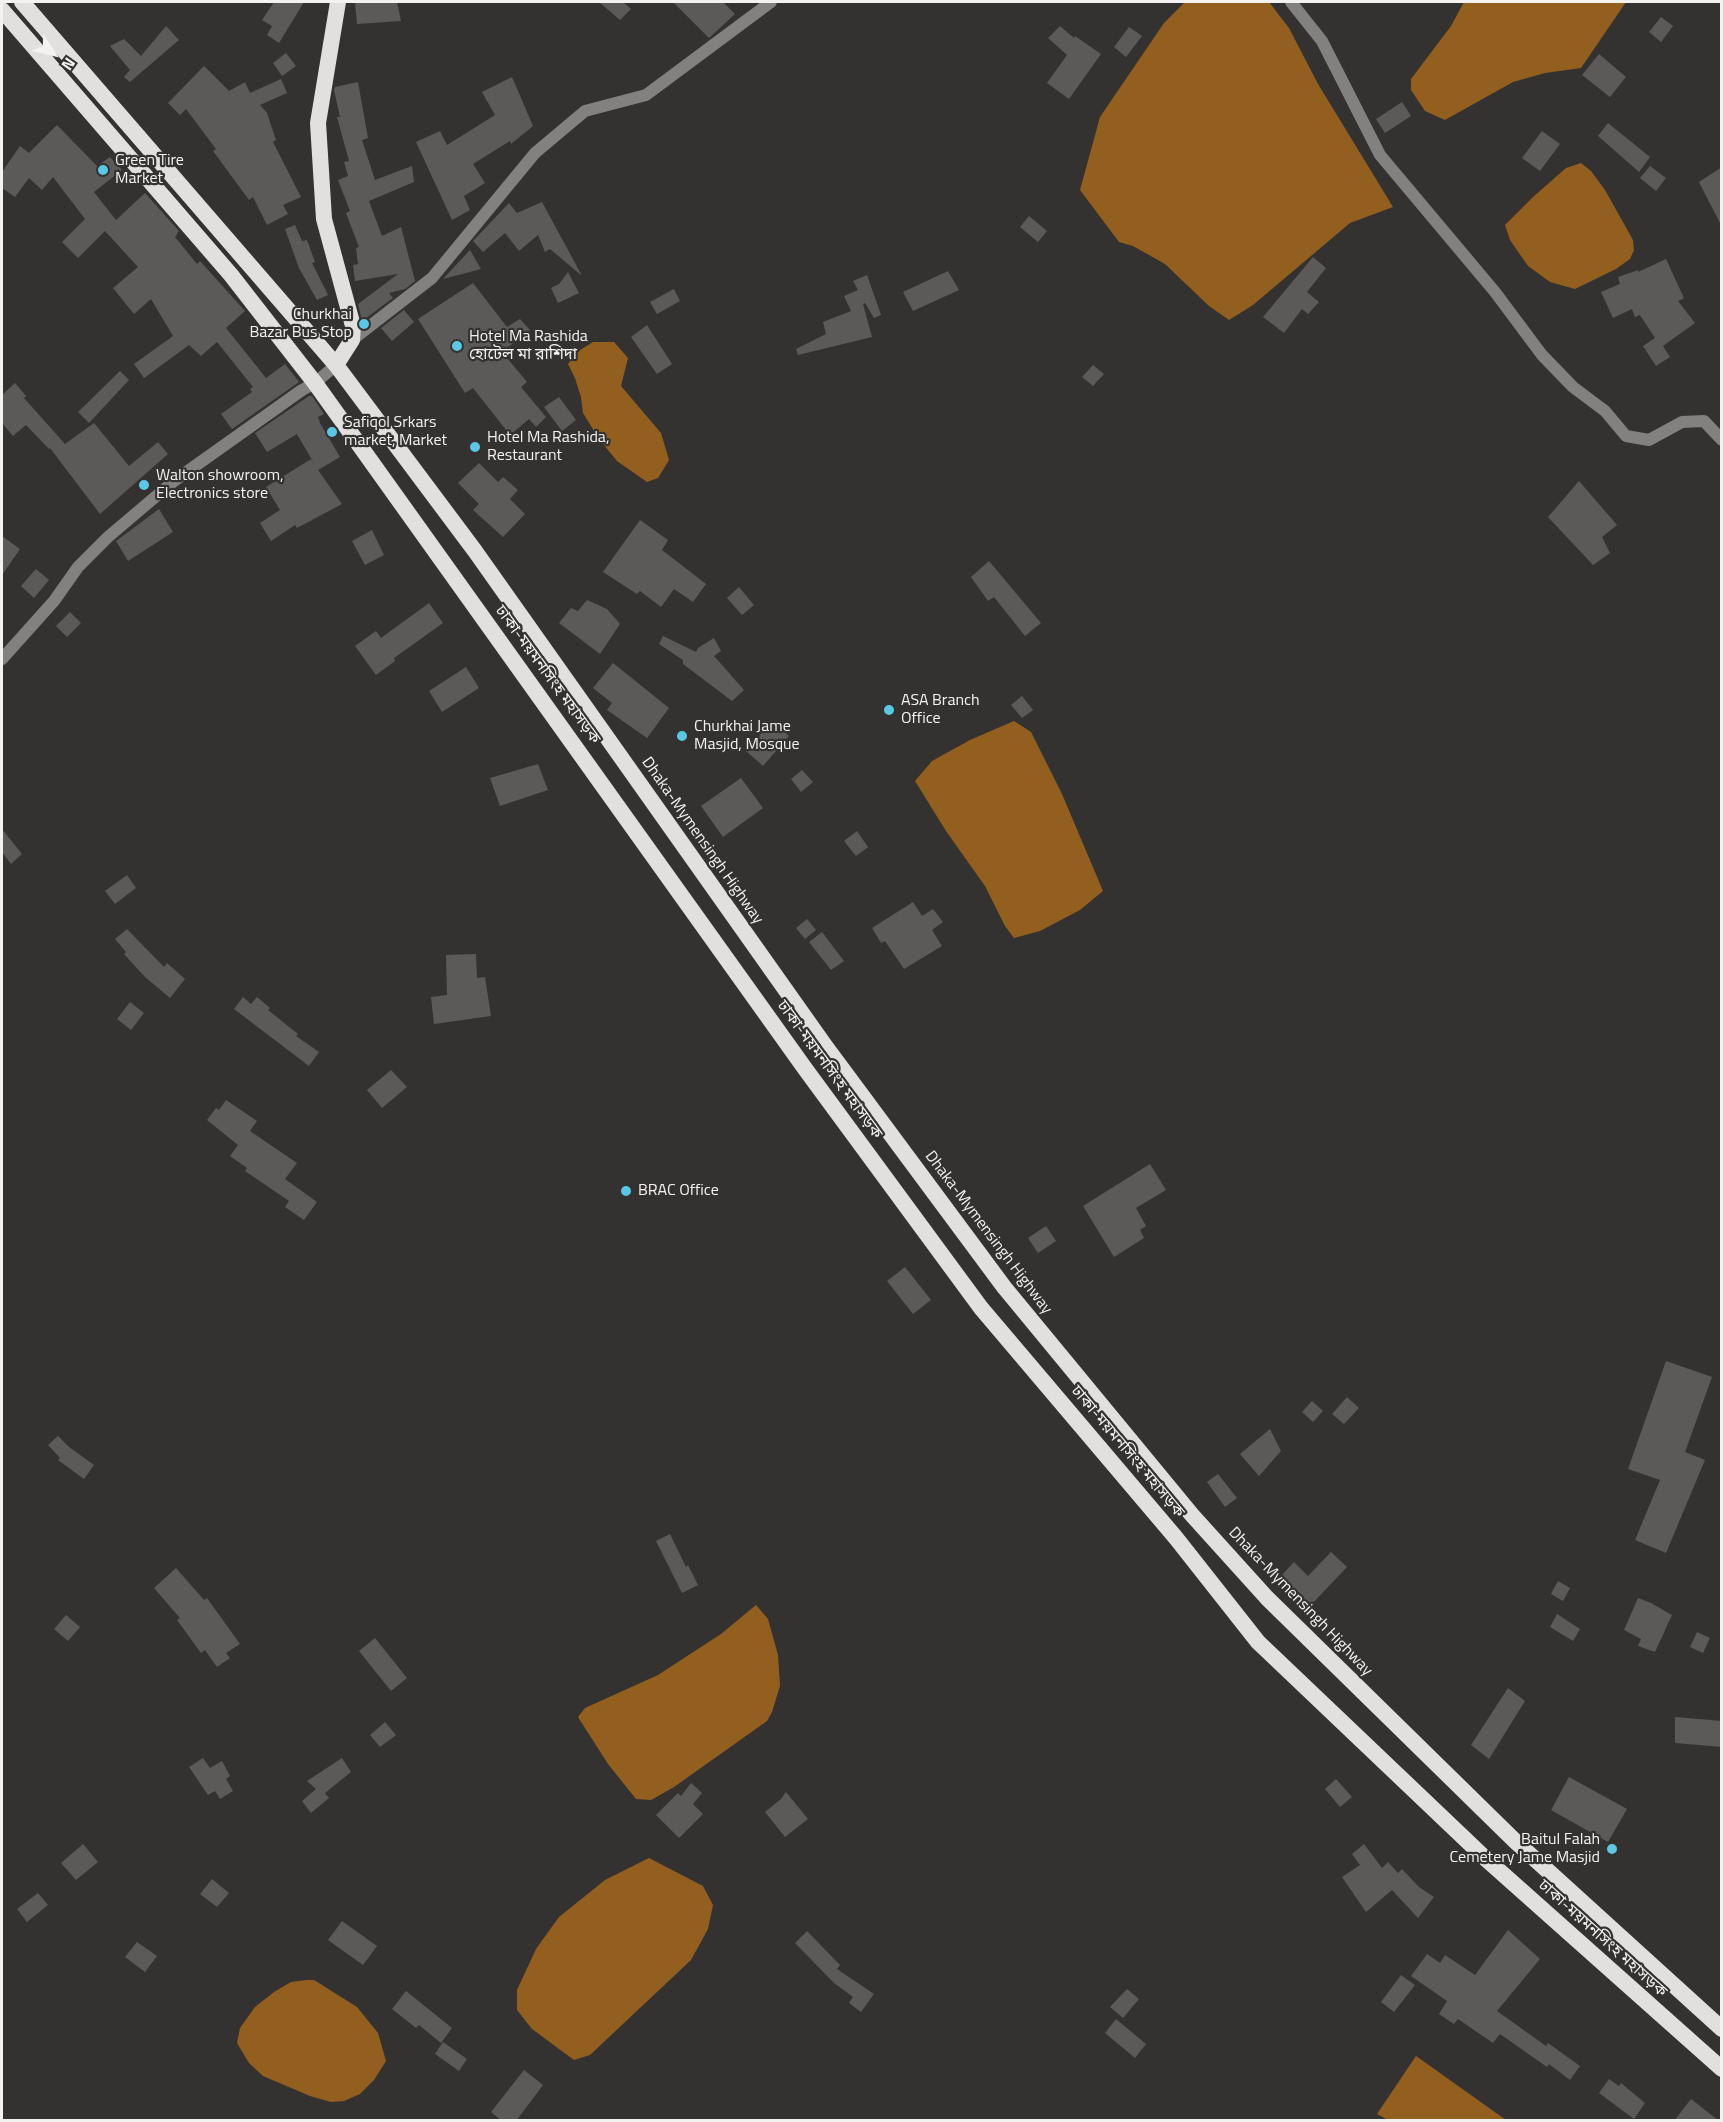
<!DOCTYPE html>
<html>
<head>
<meta charset="utf-8">
<style>
  body { margin:0 }
  #map { position:relative; width:1723px; height:2122px; overflow:hidden; background:#343230; font-family:"Titillium Web",sans-serif }
  canvas { display:block }
  .frame { position:absolute; inset:0; border:3px solid #f3f2f1; pointer-events:none }
  .north { position:absolute; left:24px; top:24px; width:60px; height:60px; -webkit-text-stroke:4px #343230; paint-order:stroke; rotate:125deg; font-size:16px; font-weight:700; line-height:24px; text-align:center; color:#f3f2f1 }
  .north::after { content:''; display:block; margin:auto; width:21px; height:27px; background:#f3f2f1; clip-path:polygon(50% 0,100% 100%,50% 72%,0 100%) }
</style>
</head>
<body>
<div id="map">
<canvas width="1723" height="2122"></canvas>
<div class="frame"></div>
<div class="north">N</div>
</div>
<script>
const g = document.querySelector('canvas').getContext('2d');
g.lineJoin = 'round';
function fill(path, color) { g.fillStyle = color; g.fill(path, 'evenodd'); }
const poly = rows => new Path2D(rows.map(r => 'M' + r).join(''));
function strokePath(path, color, width, dash) { g.strokeStyle = color; g.lineWidth = width; g.lineCap = dash ? 'butt' : 'round'; g.setLineDash(dash || []); g.stroke(path); }
function write(font, color, halo, rows, align = 'center') {
  g.font = font + ' "Titillium Web","Noto Sans Bengali",sans-serif'; g.lineWidth = 4.5; g.setLineDash([]); g.textBaseline = 'middle'; g.strokeStyle = halo; g.fillStyle = color; for (const [text, x, y, turn = 0] of rows) {
    g.save(); g.translate(x, y); g.rotate((+turn || 0) * Math.PI / 180); g.textAlign = isNaN(turn) ? turn : align; if (halo) g.strokeText(text, 0, 0); g.fillText(text, 0, 0); g.restore();
  }
}
fill(poly([
  [1185,2,1269,2,1289,28,1318,84,1393,207,1350,223,1253,305,1229,320,1209,306,1165,264,1133,246,1119,242,1080,190,1100,117,1164,23],
  [1464,2,1626,2,1581,68,1545,73,1513,82,1445,120,1425,111,1411,90,1411,79,1451,26],
  [1581,163,1591,171,1605,190,1633,240,1634,250,1630,259,1616,269,1575,289,1550,282,1528,266,1510,240,1505,225,1533,197,1566,168],
  [593,342,614,342,628,358,621,386,661,433,669,460,658,478,647,482,617,461,599,439,583,413,581,397,575,378,568,364,577,352],
  [1014,721,1031,732,1062,794,1103,891,1080,910,1040,931,1014,938,1005,926,985,886,946,831,915,781,932,761,970,740],
  [756,1605,768,1619,778,1655,780,1686,772,1712,767,1721,674,1787,651,1800,636,1799,608,1764,578,1717,585,1708,658,1675,721,1634],
  [649,1858,703,1886,713,1905,708,1929,691,1960,590,2055,574,2060,532,2029,517,2010,517,1990,536,1949,559,1917,605,1880],
  [307,1980,314,1980,357,2007,378,2033,386,2061,374,2080,360,2094,344,2101,331,2102,310,2096,263,2076,249,2063,237,2043,240,2028,255,2007,274,1992,291,1982],
  [1416,2056,1506,2120,1388,2120,1377,2114]
]), '#935f1e');
fill(poly([
  [274,2,304,2,279,43,267,35,272,26,262,20],
  [355,2,397,2,401,21,357,24],
  [599,2,623,2,631,9,620,20],
  [673,2,723,2,735,14,709,38],
  [1661,17,1673,26,1661,42,1649,32],
  [166,26,179,40,130,82,124,77,130,70,110,46,124,39,141,56],
  [1060,26,1074,38,1075,36,1101,54,1069,99,1047,83,1067,55,1048,38],
  [1129,27,1142,36,1126,57,1114,47],
  [286,53,296,66,282,76,273,63],
  [1599,54,1626,77,1610,97,1582,75],
  [204,66,229,91,245,82,250,93,281,79,287,93,260,105,267,113,276,140,273,142,301,197,283,205,288,214,267,225,253,197,249,200,213,151,216,149,186,109,180,115,168,103],
  [512,77,533,126,511,144,510,141,473,164,485,183,464,196,470,210,452,220,416,142,440,131,447,145,495,115,482,92],
  [358,82,368,138,362,140,375,180,412,166,414,182,369,201,382,236,401,227,415,281,405,289,389,293,393,298,362,321,358,304,398,274,355,281,353,265,358,264,356,248,359,247,346,213,350,211,338,180,348,176,344,162,349,161,337,117,340,117,334,90,335,87],
  [1402,102,1411,116,1385,133,1376,119],
  [1608,123,1650,157,1639,172,1598,136],
  [57,125,97,166,110,157,122,170,94,192,116,220,145,193,179,231,175,237,197,264,200,261,245,311,226,328,266,378,285,364,299,382,232,429,221,414,252,392,250,389,253,387,217,342,201,356,189,345,144,378,134,364,173,336,151,299,134,314,113,288,138,267,105,231,78,258,62,242,85,219,53,177,42,190,29,178,15,197,2,188,2,172,20,146,29,153],
  [1542,131,1560,144,1540,171,1522,158],
  [1650,166,1666,178,1656,191,1640,178],
  [1722,167,1722,227,1699,182],
  [542,202,581,274,581,275,550,249,545,252,538,235,519,251,505,233,483,252,473,241,509,203,517,213],
  [1029,216,1047,231,1038,242,1020,227],
  [295,225,302,241,307,240,315,262,312,263,328,295,317,300,299,268,285,229],
  [470,250,481,269,443,279],
  [1313,257,1326,268,1307,292,1319,302,1308,314,1302,309,1284,333,1263,317],
  [1666,259,1684,298,1678,301,1695,323,1663,346,1670,357,1656,366,1643,346,1655,338,1640,315,1635,317,1632,309,1613,318,1601,292,1620,284,1618,277,1638,270,1638,272],
  [948,271,959,290,913,311,903,292],
  [568,272,579,293,558,303,551,288,559,284],
  [867,275,881,315,874,318,865,303,863,304,872,337,798,355,796,349,826,334,823,322,851,311,844,296,858,290,853,281],
  [473,283,507,327,520,319,530,330,502,352,527,382,521,387,546,417,536,427,529,419,510,435,473,388,465,393,418,319],
  [674,289,680,301,657,314,650,302],
  [404,310,414,322,392,341,381,328],
  [647,325,672,364,657,374,631,337],
  [1093,365,1104,374,1093,386,1082,377],
  [120,371,129,380,89,423,78,412],
  [15,383,26,396,24,398,65,444,94,423,129,466,158,442,168,454,100,514,50,448,49,449,26,425,13,436,2,423,2,395],
  [309,396,312,396,324,414,318,417,320,423,340,457,318,470,342,504,297,528,295,525,271,541,260,523,280,510,266,487,311,459,315,465,297,434,267,452,255,433],
  [559,397,576,420,562,431,544,407],
  [479,463,498,482,503,477,518,490,510,499,525,514,503,537,473,510,479,504,458,483],
  [1579,481,1617,525,1602,537,1610,553,1593,565,1548,517],
  [159,509,173,532,128,561,116,541],
  [640,520,668,540,662,550,706,584,693,602,674,589,661,607,640,591,637,594,603,572],
  [372,530,384,555,365,565,352,541],
  [2,536,20,549,2,575],
  [989,561,1041,623,1025,636,994,597,988,601,971,577],
  [36,569,49,580,34,598,21,586],
  [739,587,754,605,742,615,727,598],
  [587,600,607,609,620,624,600,654,559,623,571,608,578,611],
  [429,603,443,623,394,658,395,661,376,675,355,646,376,631,381,638],
  [70,612,81,623,67,637,56,626],
  [663,636,696,652,698,648,714,638,721,651,714,656,744,690,732,701,683,664,683,660,659,644],
  [613,663,669,708,647,738,607,710,612,703,593,688],
  [466,667,479,688,442,712,429,691],
  [1022,696,1033,710,1022,718,1011,705],
  [772,721,789,736,763,766,746,751],
  [538,764,548,790,500,806,490,778],
  [802,770,813,782,801,792,791,779],
  [741,778,763,808,723,837,701,806],
  [2,829,22,854,11,864,2,852],
  [857,831,868,847,856,856,844,841],
  [127,875,136,888,115,904,105,891],
  [913,902,922,916,933,909,943,922,932,930,942,946,904,969,885,941,881,943,872,928],
  [807,919,816,930,805,939,796,928],
  [127,929,164,967,167,963,185,979,170,998,145,977,124,954,126,952,115,939],
  [822,932,844,961,831,970,809,942],
  [476,954,477,978,485,977,491,1016,434,1024,431,997,447,995,446,955],
  [243,997,251,1004,257,997,270,1008,268,1010,298,1034,296,1036,319,1052,309,1066,234,1009],
  [130,1002,144,1013,131,1030,117,1019],
  [391,1070,407,1087,382,1108,367,1090],
  [226,1100,257,1121,250,1131,297,1163,285,1179,317,1202,304,1220,285,1207,289,1201,245,1171,247,1168,230,1156,238,1145,207,1120,216,1108,219,1110],
  [1150,1164,1166,1190,1136,1208,1146,1226,1140,1230,1144,1238,1114,1257,1083,1206],
  [1046,1226,1056,1241,1038,1253,1028,1238],
  [905,1267,931,1300,913,1314,887,1281],
  [1666,1361,1712,1377,1685,1452,1705,1460,1666,1553,1635,1540,1660,1480,1628,1469],
  [1347,1397,1359,1408,1344,1424,1332,1414],
  [1312,1401,1323,1411,1313,1422,1302,1412],
  [1270,1429,1281,1451,1259,1476,1240,1454],
  [58,1436,69,1447,94,1465,84,1479,58,1460,60,1458,48,1445],
  [1218,1474,1237,1498,1225,1507,1207,1482],
  [670,1534,686,1567,688,1565,698,1585,682,1593,656,1541],
  [1331,1552,1347,1567,1309,1607,1279,1578,1294,1562,1308,1576],
  [176,1568,204,1600,207,1598,240,1644,226,1653,230,1658,217,1667,205,1650,201,1653,177,1620,180,1618,154,1588],
  [1558,1581,1570,1588,1563,1601,1551,1594],
  [1638,1598,1651,1603,1672,1615,1655,1652,1638,1646,1641,1639,1624,1630],
  [1557,1614,1580,1629,1573,1641,1550,1627],
  [66,1615,80,1627,68,1641,54,1629],
  [1697,1632,1710,1638,1703,1653,1690,1647],
  [375,1638,407,1678,391,1691,359,1651],
  [1508,1688,1525,1701,1489,1759,1471,1745],
  [1675,1717,1722,1721,1722,1747,1675,1743],
  [385,1722,396,1735,380,1747,370,1735],
  [203,1758,210,1768,222,1761,230,1776,226,1779,233,1791,220,1799,215,1791,208,1795,189,1767],
  [342,1758,351,1772,325,1793,329,1798,311,1813,302,1801,316,1789,307,1781],
  [1569,1777,1627,1809,1608,1842,1551,1810],
  [1336,1779,1352,1797,1340,1807,1325,1789],
  [691,1783,702,1793,693,1804,703,1814,679,1838,656,1815,678,1793,681,1796],
  [786,1792,808,1819,785,1837,765,1812,781,1799],
  [83,1844,98,1862,76,1880,61,1863],
  [1364,1844,1382,1868,1388,1862,1398,1873,1402,1869,1419,1887,1434,1897,1418,1918,1392,1890,1366,1912,1342,1877,1360,1865,1352,1854],
  [212,1879,229,1893,217,1907,200,1894],
  [38,1893,48,1905,27,1922,17,1909],
  [342,1921,377,1946,363,1965,328,1940],
  [1508,1930,1540,1959,1497,2011,1546,2046,1548,2043,1580,2066,1570,2080,1549,2064,1547,2067,1500,2034,1493,2043,1458,2019,1454,2024,1439,2014,1447,2001,1411,1976,1427,1954,1440,1963,1445,1955,1475,1975],
  [807,1931,840,1965,837,1969,874,1994,861,2012,849,2003,853,1997,834,1983,795,1943],
  [137,1942,157,1956,145,1972,125,1957],
  [1401,1975,1415,1985,1394,2012,1381,2002],
  [1127,1989,1139,1999,1123,2018,1110,2007],
  [406,1991,452,2028,441,2043,419,2025,416,2028,392,2009],
  [1116,2019,1146,2044,1135,2058,1105,2033],
  [443,2042,467,2059,459,2071,435,2054],
  [524,2070,543,2085,516,2121,502,2121,491,2112],
  [1609,2079,1619,2086,1621,2083,1645,2103,1634,2119,1599,2093],
  [1691,2099,1719,2121,1674,2121]
]), '#5c5a58');
strokePath(poly([
  [1291,2,1322,41,1380,155,1495,292,1542,355,1573,387,1605,411,1626,436,1649,440,1682,422,1704,421,1722,440],
  [352,340,432,278,535,153,585,111,646,95,771,2]
]), '#828180', 12);
strokePath(poly([
  [2,659,54,601,78,567,108,537,174,481,302,390,315,383,336,365]
]), '#828180', 12);
strokePath(poly([
  [22,2,336,365,475,551,826,1047,1004,1287,1192,1515,1267,1598,1515,1841,1722,2029],
  [2,10,231,275,315,383,806,1070,981,1308,1176,1538,1258,1642,1486,1859,1722,2069],
  [336,365,352,340,353,326,324,219,318,123,338,2]
]), '#e2e0de', 16);
for (const [x, y, r, color] of [
  [103,170,6,"#5ac8e5"],
  [364,324,6,"#5ac8e5"],
  [457,346,6,"#5ac8e5"],
  [332,432,6,"#5ac8e5"],
  [475,447,6,"#5ac8e5"],
  [144,485,6,"#5ac8e5"],
  [889,710,6,"#5ac8e5"],
  [682,736,6,"#5ac8e5"],
  [626,1191,6,"#5ac8e5"],
  [1612,1849,6,"#5ac8e5"]
]) { const dot = new Path2D(); dot.arc(x, y, r, 0, 2 * Math.PI); g.fillStyle = color; g.fill(dot); strokePath(dot, '#343230', 2); }
write('16px', '#f3f2f1', '#343230', [
  ["Green Tire",115,161],
  ["Market",115,179],
  ["Churkhai",352,315,"right"],
  ["Bazar Bus Stop",352,333,"right"],
  ["Hotel Ma Rashida",469,337],
  ["হোটেল মা রাশিদা",469,355],
  ["Safiqol Srkars",344,423],
  ["market, Market",344,441],
  ["Hotel Ma Rashida,",487,438],
  ["Restaurant",487,456],
  ["Walton showroom,",156,476],
  ["Electronics store",156,494],
  ["ASA Branch",901,701],
  ["Office",901,719],
  ["Churkhai Jame",694,727],
  ["Masjid, Mosque",694,745],
  ["BRAC Office",638,1191],
  ["Baitul Falah",1600,1840,"right"],
  ["Cemetery Jame Masjid",1600,1858,"right"]
], 'left');
write('16px', '#f3f2f1', '#343230', [
  ["ঢাকা-ময়মনসিংহ মহাসড়ক",547,675,54],
  ["Dhaka-Mymensingh Highway",702,841,55],
  ["ঢাকা-ময়মনসিংহ মহাসড়ক",829,1070,54],
  ["Dhaka-Mymensingh Highway",988,1233,53],
  ["ঢাকা-ময়মনসিংহ মহাসড়ক",1127,1452,50],
  ["Dhaka-Mymensingh Highway",1300,1602,46],
  ["ঢাকা-ময়মনসিংহ মহাসড়ক",1602,1939,42]
]);
</script>
</body>
</html>
